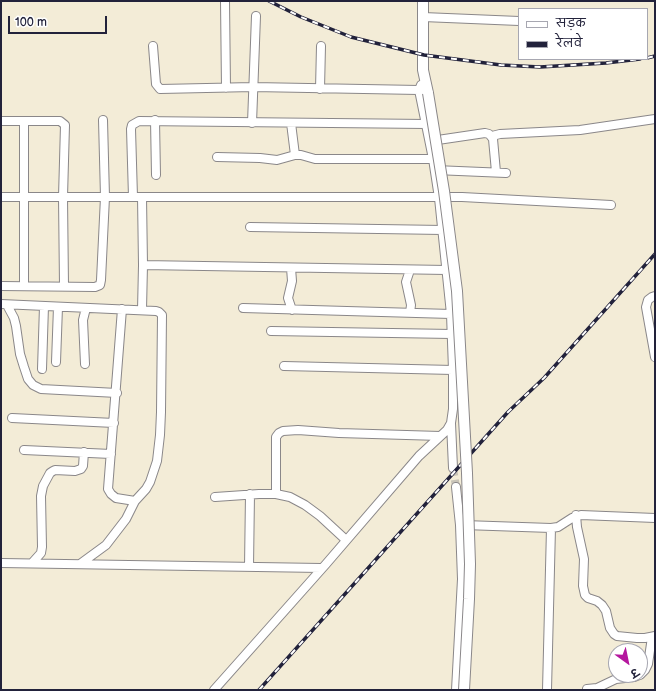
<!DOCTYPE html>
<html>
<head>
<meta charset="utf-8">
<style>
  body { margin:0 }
  #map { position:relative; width:656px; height:691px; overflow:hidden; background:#f3ecd7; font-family:"Balsamiq Sans","Playpen Sans Deva",sans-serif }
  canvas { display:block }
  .frame { position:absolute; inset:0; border:2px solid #22223b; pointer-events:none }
  .legend { position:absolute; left:518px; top:8px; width:130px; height:52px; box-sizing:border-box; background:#fff; border:1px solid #a7a7b1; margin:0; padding:5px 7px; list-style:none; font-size:12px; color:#22223b }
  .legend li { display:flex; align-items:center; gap:8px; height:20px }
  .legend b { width:20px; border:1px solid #a7a7b1 }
  .north { position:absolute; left:608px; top:643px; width:40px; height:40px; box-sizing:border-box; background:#fff; border:1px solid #a7a7b1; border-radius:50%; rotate:147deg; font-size:11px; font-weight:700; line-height:16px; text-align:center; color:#22223b }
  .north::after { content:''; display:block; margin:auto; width:14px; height:18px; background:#b5179e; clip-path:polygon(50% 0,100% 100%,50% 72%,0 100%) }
  .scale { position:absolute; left:8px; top:16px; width:99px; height:18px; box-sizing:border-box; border:2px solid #22223b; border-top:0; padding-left:5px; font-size:12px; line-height:14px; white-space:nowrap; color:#22223b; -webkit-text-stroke:3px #fff; paint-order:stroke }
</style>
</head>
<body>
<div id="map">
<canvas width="656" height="691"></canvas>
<div class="frame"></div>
<ul class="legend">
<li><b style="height:5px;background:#fff"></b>सड़क</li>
<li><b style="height:5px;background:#22223b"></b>रेलवे</li>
</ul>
<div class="north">उ</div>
<div class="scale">100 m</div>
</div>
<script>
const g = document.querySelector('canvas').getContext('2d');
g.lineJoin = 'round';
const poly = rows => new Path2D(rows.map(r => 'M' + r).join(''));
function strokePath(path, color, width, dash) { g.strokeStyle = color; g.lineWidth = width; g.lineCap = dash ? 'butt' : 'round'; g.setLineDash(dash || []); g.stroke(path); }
strokePath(poly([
  [453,468,456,487]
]), '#c9c4b8', 8, [8, 4]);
const minor = poly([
  [225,1,226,88],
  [423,17,519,21],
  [153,46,156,84,160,89,253,87,419,90],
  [320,89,321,46],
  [155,120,156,175],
  [1,121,60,121,65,125,63,197,64,286],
  [24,122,24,286],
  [252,123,256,16],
  [291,123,295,155],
  [492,136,500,134,580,130,655,119],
  [431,141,485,133,489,134,493,139,496,172],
  [217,157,260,158,277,160,295,155,301,155,315,159,433,159],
  [435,170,506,173],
  [1,197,462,197,611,205],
  [133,197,131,129,132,125,139,121,427,124],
  [250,227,443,230],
  [143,265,447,270],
  [291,268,292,281,288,298,292,310],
  [1,286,95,287,100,285,101,280,105,197,103,120],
  [655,296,652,297,648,300,646,307,655,357],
  [1,304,156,311,159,312,162,315,161,412,160,435,157,461,150,482,146,489,135,501,126,519,106,545,80,564],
  [7,305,14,318,16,326,20,354,24,367,28,379,33,385,41,389,117,393],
  [243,308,451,314],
  [122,309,108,489,111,494,116,498,135,501],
  [142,310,143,265,142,197],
  [410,313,411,305,406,282,410,270],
  [271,331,452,334],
  [56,362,58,307],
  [85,364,83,320,86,308],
  [284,366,453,370],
  [42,369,44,306],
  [12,418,114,423],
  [451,423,453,468],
  [24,450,111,454],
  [456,487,460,525,462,579,456,690],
  [276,494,276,437,279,433,283,431,298,430,339,433,440,436],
  [215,497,259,494,276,494,290,497,305,505,320,516,346,540],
  [576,515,577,527,584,559,583,586,585,595,588,598,597,601,602,605,606,611,610,628,614,634,617,636,637,638,645,638,655,636],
  [464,525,551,528,558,527,572,518,581,515,655,518],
  [1,563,321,568],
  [32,563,41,553,42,547,41,496,43,486,50,473,53,471,55,470,75,471,81,469,83,466,84,452],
  [249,567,250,494],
  [640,675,645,670,648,664,652,637],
  [587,689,597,688,616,679,634,677,639,675],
  [214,690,326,564,419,456,447,430,451,423,453,409,453,370,451,314,439,198,433,159,419,90,421,85,426,82],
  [547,690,551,528]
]);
const major = poly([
  [423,1,423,70,428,93]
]);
strokePath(minor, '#8a8789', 10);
strokePath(major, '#8a8789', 12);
strokePath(minor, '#fff', 8);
strokePath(major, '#fff', 10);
const rail = poly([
  [269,1,301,17,351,37,424,55,501,65,540,67,606,63,640,59],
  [647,58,655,56],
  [259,690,508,412,544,378,655,254]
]);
strokePath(rail, '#22223b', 3.5);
strokePath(rail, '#fff', 2, [6]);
const majorBridge = poly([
  [428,93,444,191,457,291,467,473,470,564,469,599,464,690]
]);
strokePath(majorBridge, '#8a8789', 12, []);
strokePath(majorBridge, '#fff', 10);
</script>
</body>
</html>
